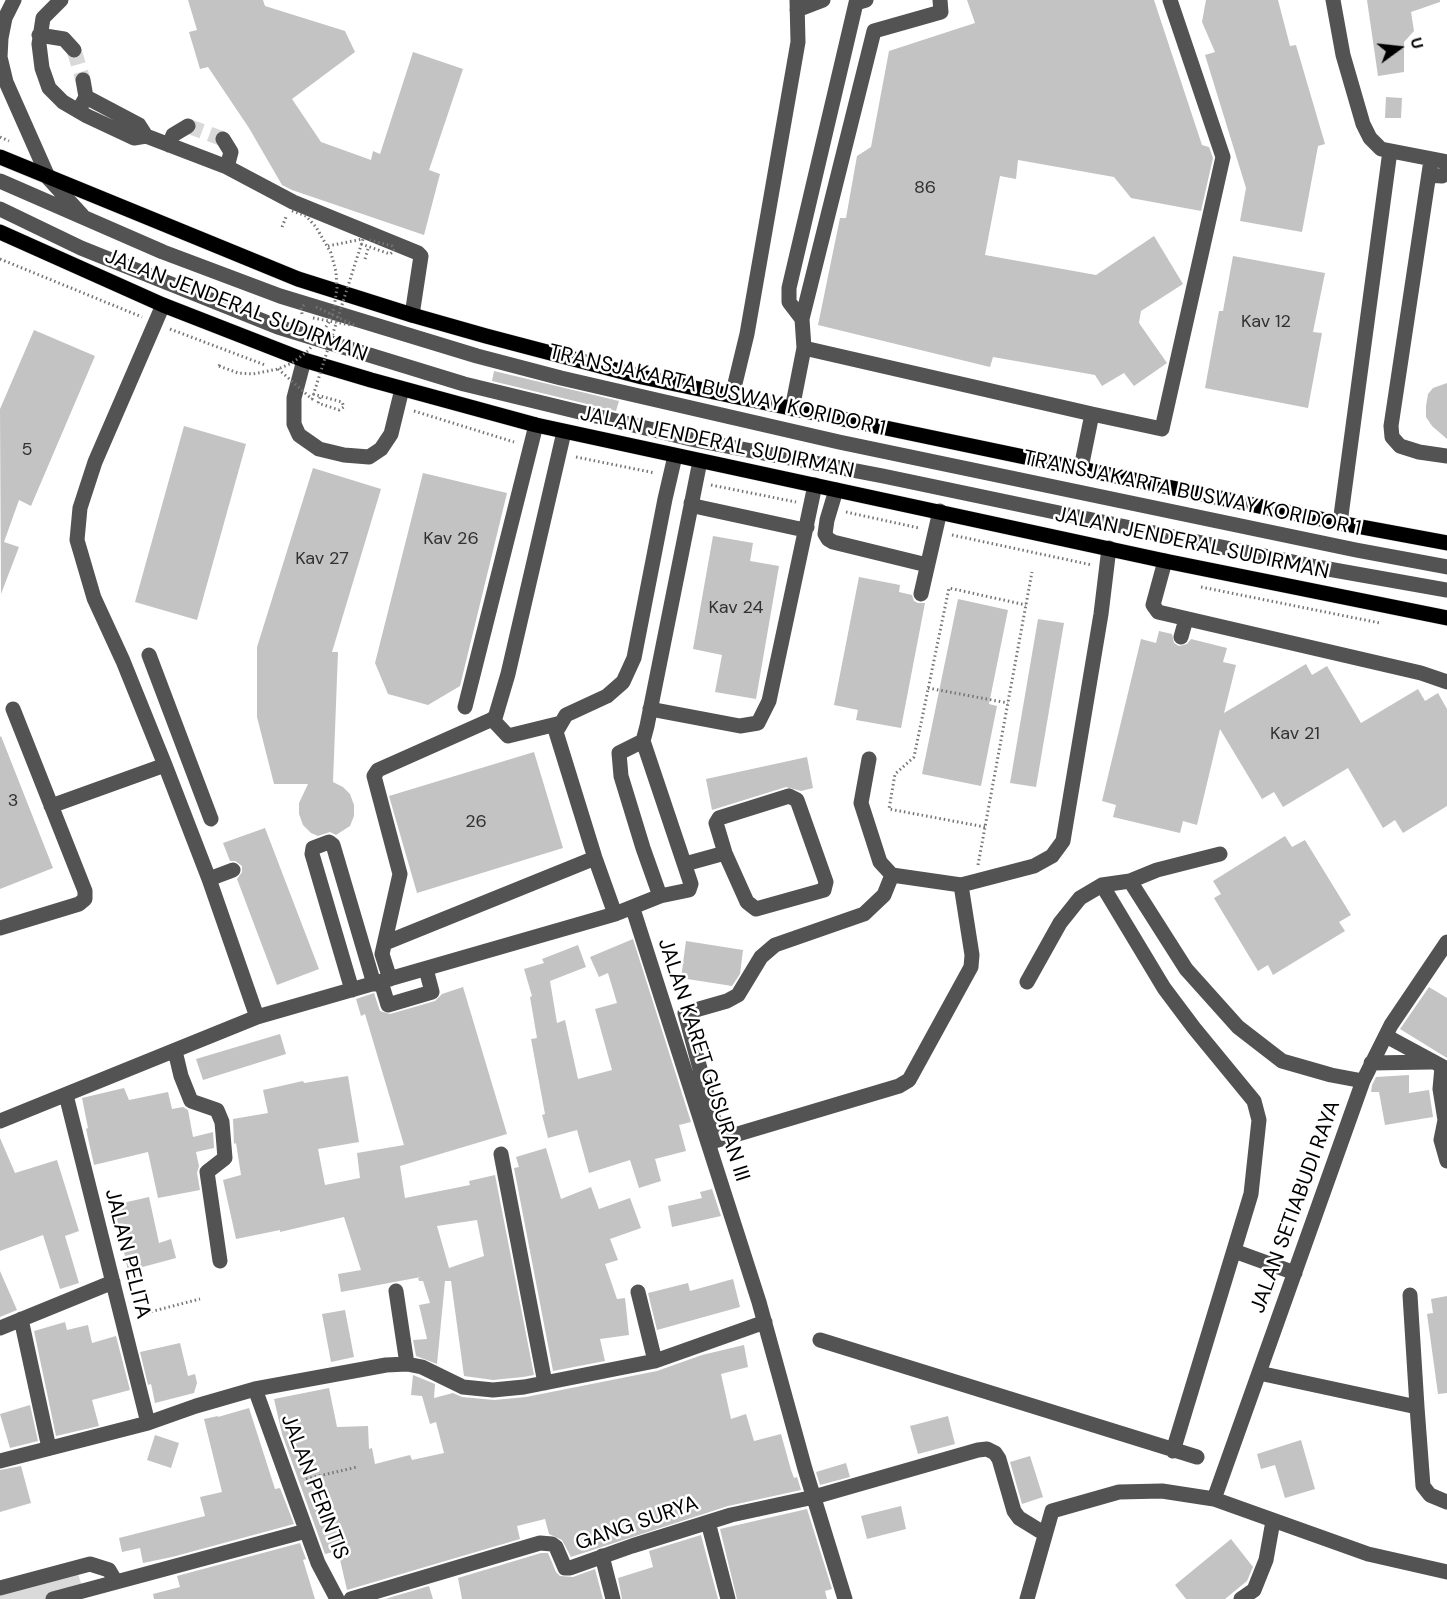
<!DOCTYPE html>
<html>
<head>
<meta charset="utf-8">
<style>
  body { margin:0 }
  #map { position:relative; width:1447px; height:1599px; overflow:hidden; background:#fff; font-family:"DM Sans",sans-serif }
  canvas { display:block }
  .north { position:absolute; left:1369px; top:18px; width:60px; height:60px; -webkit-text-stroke:4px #fff; paint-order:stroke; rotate:75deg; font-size:16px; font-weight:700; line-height:24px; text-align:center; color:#000 }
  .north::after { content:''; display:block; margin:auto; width:21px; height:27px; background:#000; clip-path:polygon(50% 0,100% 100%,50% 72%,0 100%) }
</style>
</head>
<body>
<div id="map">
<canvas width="1447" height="1599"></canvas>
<div class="north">U</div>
</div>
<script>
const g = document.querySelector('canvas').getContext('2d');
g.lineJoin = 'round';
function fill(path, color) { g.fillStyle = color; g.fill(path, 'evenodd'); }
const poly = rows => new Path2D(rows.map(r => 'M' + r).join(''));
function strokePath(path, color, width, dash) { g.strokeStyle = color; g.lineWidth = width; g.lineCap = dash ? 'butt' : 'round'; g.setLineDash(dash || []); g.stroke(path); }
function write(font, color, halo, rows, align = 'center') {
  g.font = font + ' "DM Sans",sans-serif'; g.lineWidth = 5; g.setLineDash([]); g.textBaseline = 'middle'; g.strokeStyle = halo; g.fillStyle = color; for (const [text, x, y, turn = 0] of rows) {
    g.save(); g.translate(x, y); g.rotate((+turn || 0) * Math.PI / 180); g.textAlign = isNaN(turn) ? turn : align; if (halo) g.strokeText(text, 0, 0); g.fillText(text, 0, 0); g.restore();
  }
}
fill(poly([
  [78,1574,82,1586,53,1599,0,1599,0,1588]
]), '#dadada');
fill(poly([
  [188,0,263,0,265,6,345,31,355,52,292,99,321,142,371,160,373,151,380,154,413,52,463,69,429,170,440,174,424,235,292,190,282,185,249,128,208,67,200,69,189,32,197,30],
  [967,0,1154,0,1202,145,1209,147,1213,158,1201,211,1131,198,1114,177,1018,160,1016,179,1000,176,985,255,1096,275,1154,236,1183,284,1141,311,1139,323,1167,363,1134,386,1124,373,1102,386,1095,375,993,357,990,367,818,325,840,218,846,218,857,156,871,147,889,51,975,23],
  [1206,0,1278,0,1290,46,1296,45,1325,144,1318,146,1302,232,1240,221,1246,188,1205,55,1215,52,1202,22],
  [1367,0,1440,0,1440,2,1411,12,1414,31,1404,42,1404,72,1378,76],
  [1386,97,1402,98,1401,118,1385,118],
  [1233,256,1325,273,1313,332,1322,333,1308,408,1205,388,1219,311,1223,311],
  [34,330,95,356,31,506,19,500,4,542,19,547,1,594,0,409],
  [494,371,619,401,616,411,492,381],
  [1447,383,1447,439,1432,426,1426,417,1426,406,1428,394,1433,388],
  [184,426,246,444,197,620,135,602],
  [313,468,381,489,332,652,338,652,333,782,343,787,350,794,354,805,354,816,350,826,336,835,330,832,318,836,311,833,303,825,299,814,299,803,308,784,274,784,257,717,257,647],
  [423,473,507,493,460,686,428,705,388,694,375,663],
  [713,536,753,543,750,561,779,566,756,699,715,692,722,655,693,649],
  [859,577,900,585,899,592,912,595,914,601,918,603,925,603,901,728,856,720,858,710,834,705],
  [958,599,1008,610,989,704,997,706,981,786,922,774],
  [1038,619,1064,623,1036,787,1010,783],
  [1159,631,1172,634,1174,643,1179,646,1187,644,1191,639,1227,648,1223,662,1236,665,1224,713,1306,664,1312,675,1327,666,1361,723,1418,689,1425,701,1438,693,1447,709,1447,806,1403,833,1395,820,1383,828,1348,768,1283,807,1274,792,1262,799,1220,729,1197,825,1183,821,1180,833,1113,817,1116,805,1102,801,1141,639,1156,643],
  [1,736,53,868,0,889,0,737],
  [534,752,563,848,417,893,389,796],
  [807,757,813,788,801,791,786,787,712,810,706,779],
  [265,828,319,969,277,985,237,879,242,872,242,866,235,861,230,861,223,843],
  [1285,836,1292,847,1305,840,1351,915,1339,922,1345,931,1273,975,1268,965,1258,971,1214,898,1221,894,1213,881],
  [633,939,691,1122,679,1125,686,1151,655,1159,661,1181,639,1188,630,1160,589,1173,577,1130,548,1138,542,1115,545,1114,531,1039,537,1038,530,997,532,996,524,969,544,963,542,959,578,945,586,967,550,981,557,1023,565,1020,578,1079,612,1070,595,1009,617,1003,608,973,599,977,590,957],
  [686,941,743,950,740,974,732,986,681,978],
  [463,987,507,1134,400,1166,405,1198,470,1185,469,1181,495,1175,534,1375,523,1377,493,1380,464,1376,451,1281,445,1281,437,1364,416,1356,413,1340,427,1339,419,1305,430,1303,423,1281,419,1281,418,1278,421,1277,341,1292,338,1274,361,1270,344,1217,280,1232,280,1230,236,1239,223,1180,241,1175,236,1143,234,1144,233,1119,268,1113,263,1090,303,1081,304,1083,348,1076,359,1142,318,1149,325,1185,360,1178,357,1153,404,1145,365,1014,361,1016,356,999,374,993,380,1011,390,1014,435,1001,442,994],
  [477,1220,484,1256,449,1268,437,1226],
  [1429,987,1447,998,1447,1058,1400,1029],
  [280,1034,286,1054,203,1080,196,1059],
  [1409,1075,1409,1093,1429,1090,1433,1117,1385,1125,1379,1092,1371,1092,1372,1085,1376,1077],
  [124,1088,129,1100,168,1092,172,1109,183,1107,188,1110,193,1137,213,1132,214,1148,196,1152,199,1166,197,1173,200,1190,158,1198,148,1152,94,1165,86,1129,88,1128,82,1098],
  [0,1138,15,1173,57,1160,79,1231,65,1236,79,1283,60,1289,43,1235,0,1251],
  [546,1148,561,1199,591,1187,599,1209,630,1198,641,1228,610,1239,618,1260,605,1264,617,1299,625,1298,629,1335,600,1339,605,1361,553,1371,514,1168,519,1167,516,1157],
  [712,1189,721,1216,672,1227,668,1206,702,1198,700,1192],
  [149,1197,159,1243,171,1239,176,1258,128,1271,114,1205],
  [0,1271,17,1310,0,1317],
  [733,1279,740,1307,657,1330,648,1293,688,1283,690,1291],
  [1447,1296,1447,1393,1438,1394,1427,1314,1433,1313,1431,1299],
  [345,1310,354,1357,331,1362,322,1314],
  [65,1322,67,1330,88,1325,92,1343,116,1336,130,1390,92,1400,99,1426,56,1436,34,1331],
  [180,1343,188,1376,195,1374,197,1383,194,1393,155,1403,151,1384,148,1385,140,1352],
  [744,1345,748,1367,721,1374,731,1419,746,1414,754,1441,781,1434,791,1470,794,1478,797,1477,801,1490,728,1506,571,1557,562,1540,549,1534,545,1519,517,1526,520,1539,347,1590,338,1551,325,1554,282,1434,274,1399,329,1388,337,1427,368,1426,369,1449,372,1448,375,1464,410,1455,412,1460,444,1453,436,1422,430,1424,422,1396,411,1395,413,1375,435,1384,434,1398,453,1393,462,1397,494,1400,526,1397,657,1371,702,1355],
  [30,1405,38,1441,10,1448,0,1414],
  [249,1408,275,1489,280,1488,294,1524,172,1557,143,1563,140,1548,122,1552,119,1538,205,1516,200,1497,222,1492,204,1419,218,1416,218,1417],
  [948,1416,955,1444,918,1454,910,1426],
  [155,1435,179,1443,171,1468,147,1460],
  [1301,1440,1315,1489,1285,1498,1275,1465,1261,1469,1257,1454],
  [1030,1456,1043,1497,1022,1504,1010,1462],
  [846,1463,850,1477,820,1485,816,1472],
  [21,1466,31,1503,0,1512,0,1470],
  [901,1506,906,1529,867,1539,861,1516],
  [807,1509,832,1589,825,1591,827,1599,737,1599,720,1529],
  [701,1535,718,1599,622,1599,618,1578,653,1567,649,1551],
  [1231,1539,1253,1567,1247,1581,1225,1599,1186,1599,1175,1585],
  [300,1543,306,1559,303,1560,315,1599,154,1599,153,1594,180,1587,177,1576],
  [541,1553,548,1553,556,1572,560,1576,573,1577,595,1569,603,1599,462,1599,458,1578],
  [429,1586,433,1599,385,1599]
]), '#c3c3c3');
strokePath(poly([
  [74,50,83,80],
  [188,126,223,139]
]), '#d9d9d9', 15, [15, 8]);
const major = poly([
  [0,157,298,279,412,315,486,336,642,377,1340,523,1447,543],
  [0,232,163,305,304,360,371,380,536,425,1165,561,1447,618]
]);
strokePath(major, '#dbdbdb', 16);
strokePath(poly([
  [0,137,9,141],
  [282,227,286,217],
  [0,259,142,317],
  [365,259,368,249],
  [170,329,265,365],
  [219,366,221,362],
  [318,403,321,395],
  [414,411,514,442],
  [576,457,655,473],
  [711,485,796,502],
  [846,512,919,528],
  [952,535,1092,565],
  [1201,587,1380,623],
  [928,688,1008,703],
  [985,827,889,809,895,774,914,757,949,588,1026,605],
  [978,865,1032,572],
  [138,1315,200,1299],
  [306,1479,357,1467]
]), '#757575', 3, [1.5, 3]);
strokePath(poly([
  [14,0,5,18,1,38,0,57,6,82,49,179,82,215],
  [61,0,43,18,39,44,42,68,49,88,63,102,87,116,134,138,146,136,227,167,293,202,418,253,421,256,412,315],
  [1333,0,1343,55,1363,124,1370,138,1381,149,1447,162],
  [797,10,823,0],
  [39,35,64,39,74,50],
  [86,97,139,125,146,136],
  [81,106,86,97,83,80],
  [223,139,231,152,227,167],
  [169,145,173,135,188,126],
  [1431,160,1391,426,1392,437,1400,446,1419,452,1447,456],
  [1429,175,1442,176,1447,173],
  [0,181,163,252,280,296,477,356,561,378,839,442,1356,550,1447,567],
  [0,209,81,248,278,327,464,384,695,440,883,476,1317,567,1447,590],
  [163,305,95,462,80,508,77,540,94,598,123,661,165,765,209,879,257,1017],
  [802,319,789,302,789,288,856,3,866,0],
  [804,348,1092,414,1081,468],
  [304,360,294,398,294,424,299,435,319,449,344,455,369,457,381,449,391,434,402,389],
  [732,396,747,334,798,42,797,0],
  [792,409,804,348,802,319,874,31,941,12,940,0],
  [1092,414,1162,429,1223,157,1170,0],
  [836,490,827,520,825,534,828,539,833,542,927,565],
  [691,503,694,506,800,529,807,527],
  [1340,523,1390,151],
  [1165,561,1153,605,1158,612,1421,673,1447,682],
  [921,594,940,511],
  [1181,637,1186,619],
  [149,655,211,819],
  [465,707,536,425],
  [650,709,740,726,758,723,769,701,815,485],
  [492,719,508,736,561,723],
  [643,741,691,884,689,890,660,896],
  [869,759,861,803,880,862,892,875],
  [789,796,797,800,826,882,824,890,756,909,747,902,725,853,716,823,719,818,789,796],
  [51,806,165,765],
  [685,864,725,853],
  [209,879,233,870],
  [1130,881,1186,969,1238,1027,1282,1061,1331,1075,1363,1081],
  [1102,885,1164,988,1194,1028,1254,1101,1259,1120,1251,1194,1173,1451],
  [633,909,759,1302,805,1469,845,1599],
  [615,914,595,858,556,732,566,715,607,696,623,682,634,658,665,499,675,456],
  [0,928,79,904,85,899,85,891,13,709],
  [385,943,595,858],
  [390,979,382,954,400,874,374,776,378,770,495,718,508,674,564,432],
  [381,982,388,1005,432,992,426,969],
  [1027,982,1060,923,1080,898,1102,885,1130,881,1157,870,1220,854],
  [352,990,312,854,313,848,329,842,333,845,374,984],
  [1386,1036,1447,1069],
  [175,1051,181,1076,191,1101,217,1110,222,1122,225,1158,207,1172,220,1261],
  [1371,1063,1431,1062],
  [1442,1067,1440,1089,1445,1120,1447,1121],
  [66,1095,148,1423],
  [1445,1120,1441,1140,1447,1161],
  [0,1121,257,1017,615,914,660,896,643,848,621,776,619,753,643,741,647,726,700,461],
  [719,1139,685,1013,727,1001,738,995,761,957,775,945,864,914,884,895,892,875,961,885,1034,866,1052,856,1063,841,1101,614,1109,548],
  [711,1142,899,1086,909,1080,971,967,972,955,961,885],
  [501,1154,545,1383],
  [1234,1251,1295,1273],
  [396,1291,407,1364],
  [638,1292,655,1361],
  [1410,1295,1417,1407],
  [21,1319,49,1448],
  [0,1328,113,1282],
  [820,1340,1197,1457],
  [1259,1373,1417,1407,1423,1486,1430,1495,1447,1502],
  [255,1389,318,1563,337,1599],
  [0,1461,148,1423,196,1406,255,1389,386,1365,407,1364,422,1367,463,1387,493,1390,524,1387,655,1361,765,1322],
  [1214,1499,1363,1081,1391,1025,1447,942],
  [708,1522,728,1599],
  [602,1556,613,1599],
  [0,1588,90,1564,109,1570,116,1582],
  [53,1599,306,1531],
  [351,1599,540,1543,552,1544,556,1547,565,1568,570,1568,632,1546,731,1515,814,1497,978,1450,987,1449,995,1453,999,1459,1014,1511,1019,1518,1045,1534],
  [1027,1599,1052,1511,1119,1492,1162,1491,1214,1499,1368,1554,1447,1572],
  [1241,1599,1254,1590,1266,1560,1273,1521]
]), '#535353', 15);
strokePath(major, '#000', 15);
strokePath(poly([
  [361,244,390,254,394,251,392,246,370,240],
  [316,307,356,326],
  [302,314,301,308,305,304],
  [313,318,351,325],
  [219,366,238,373,253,374,278,369,292,363,308,351,321,335,329,322,334,308,337,288,336,272,331,253,316,227,306,216,290,210],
  [278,369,312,399,363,239,328,246],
  [313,394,342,402,344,407,339,410,318,403]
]), '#757575', 3, [1.5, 3]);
write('18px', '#313131', null, [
  ["86",925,188],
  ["Kav 12",1266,322],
  ["5",27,450],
  ["Kav 26",451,539],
  ["Kav 27",322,559],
  ["Kav 24",736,608],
  ["Kav 21",1295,734],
  ["3",13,801],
  ["26",476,822]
]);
write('21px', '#000', '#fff', [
  ["JALAN JENDERAL SUDIRMAN",236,306,21],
  ["TRANSJAKARTA BUSWAY KORIDOR 1",717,391,13],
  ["JALAN JENDERAL SUDIRMAN",717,443,12],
  ["TRANSJAKARTA BUSWAY KORIDOR 1",1192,494,12],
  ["JALAN JENDERAL SUDIRMAN",1192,544,12],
  ["JALAN KARET GUSURAN III",703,1060,72],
  ["JALAN SETIABUDI RAYA",1296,1207,-70],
  ["JALAN PELITA",127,1254,76],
  ["JALAN PERINTIS",314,1487,69],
  ["GANG SURYA",637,1524,-19]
]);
</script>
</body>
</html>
